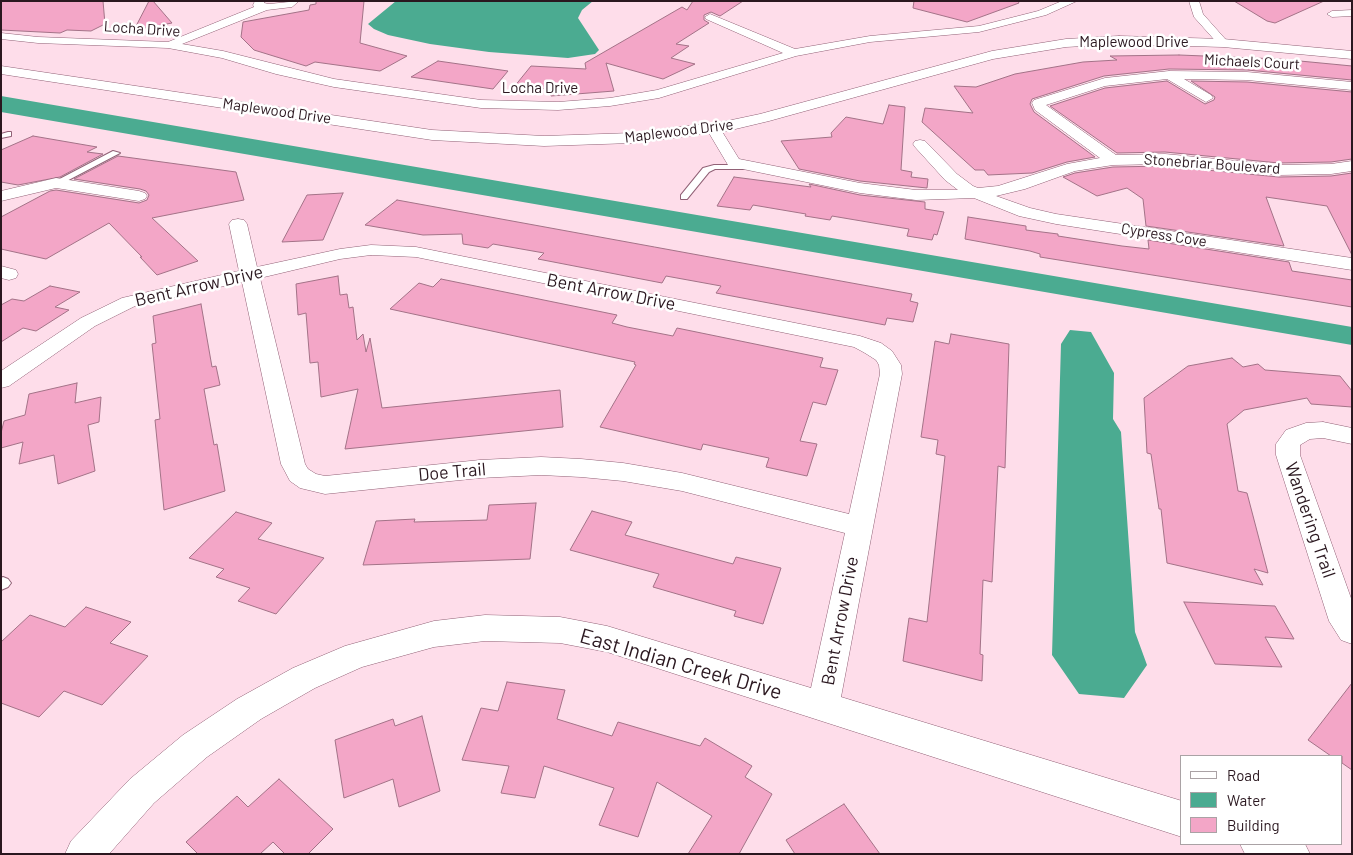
<!DOCTYPE html>
<html>
<head>
<meta charset="utf-8">
<style>
  body { margin:0 }
  #map { position:relative; width:1353px; height:855px; overflow:hidden; background:#feddea; font-family:Barlow,sans-serif }
  canvas { display:block }
  .frame { position:absolute; inset:0; border:2px solid #2a171f; pointer-events:none }
  .legend { position:absolute; left:1180px; top:755px; width:162px; height:90px; box-sizing:border-box; background:#fff; border:1px solid #aaa2a5; margin:0; padding:6px 9px; list-style:none; font-size:15px; color:#2a171f }
  .legend li { display:flex; align-items:center; gap:10px; height:25px }
  .legend b { width:25px; border:1px solid #aaa2a5 }
</style>
</head>
<body>
<div id="map">
<canvas width="1353" height="855"></canvas>
<div class="frame"></div>
<ul class="legend">
<li><b style="height:6px;background:#fff"></b>Road</li>
<li><b style="height:14px;background:#4bab91"></b>Water</li>
<li><b style="height:14px;background:#f3a6c7"></b>Building</li>
</ul>
</div>
<script>
const g = document.querySelector('canvas').getContext('2d');
g.lineJoin = 'round';
function fill(path, color) { g.fillStyle = color; g.fill(path, 'evenodd'); }
const poly = rows => new Path2D(rows.map(r => 'M' + r).join(''));
function strokePath(path, color, width, dash) { g.strokeStyle = color; g.lineWidth = width; g.lineCap = dash ? 'butt' : 'round'; g.setLineDash(dash || []); g.stroke(path); }
function write(font, color, halo, rows, align = 'center') {
  g.font = font + ' Barlow,sans-serif'; g.lineWidth = 5; g.setLineDash([]); g.textBaseline = 'middle'; g.strokeStyle = halo; g.fillStyle = color; for (const [text, x, y, turn = 0] of rows) {
    g.save(); g.translate(x, y); g.rotate((+turn || 0) * Math.PI / 180); g.textAlign = isNaN(turn) ? turn : align; if (halo) g.strokeText(text, 0, 0); g.fillText(text, 0, 0); g.restore();
  }
}
fill(poly([
  [396,1,593,1,582,10,578,18,599,50,595,54,568,58,489,52,430,44,388,35,374,29,368,24],
  [1,96,1352,327,1352,345,1,112],
  [1070,330,1091,332,1114,373,1113,419,1121,432,1135,632,1147,665,1124,698,1079,694,1052,655,1061,344]
]), '#4bab91');
const building = poly([
  [1,1,103,1,105,24,91,31,67,30,60,33,1,30,1,1],
  [149,1,153,1,172,23,134,30,149,1],
  [316,1,364,1,360,43,407,56,380,71,315,62,306,66,254,50,241,37,243,22,309,10,310,5,316,4,316,1],
  [693,1,743,1,720,16,711,12,704,15,704,20,709,23,676,44,689,46,671,58,695,64,663,79,606,63,614,91,551,96,550,89,514,87,531,66,586,69,585,63,682,7,687,10,693,1],
  [914,1,1018,1,1019,3,967,22,913,8,914,1],
  [1234,1,1324,1,1275,23,1267,21,1234,1],
  [1179,55,1279,59,1352,66,1352,80,1247,70,1169,69,1104,76,1032,99,1030,104,1034,112,1095,157,1067,162,1032,173,988,175,984,170,975,170,922,122,925,108,973,113,954,86,976,87,1015,74,1083,62,1117,60,1110,56,1179,55],
  [438,61,508,71,493,89,411,77,438,61],
  [1167,81,1205,104,1214,100,1215,97,1191,81,1247,82,1352,92,1352,159,1331,162,1279,163,1165,152,1117,153,1050,106,1105,88,1167,81],
  [889,105,905,107,901,170,912,172,911,177,928,179,927,188,860,181,799,169,781,141,832,137,831,133,846,117,883,124,889,105],
  [33,136,97,147,87,152,103,154,60,177,18,185,1,182,1,150,33,136],
  [118,156,236,172,244,200,152,218,198,261,157,275,140,257,142,257,109,223,46,259,1,249,1,217,50,191,56,190,139,203,147,200,149,195,146,191,140,189,74,179,118,156],
  [1165,166,1279,177,1331,176,1352,173,1352,255,1327,206,1266,197,1284,246,1146,226,1143,199,1127,188,1097,196,1063,177,1075,173,1113,167,1165,166],
  [734,177,811,187,809,184,860,195,925,202,925,209,944,212,937,235,934,234,932,240,907,236,909,229,832,216,830,220,805,216,806,214,753,205,750,210,717,206,734,177],
  [343,193,323,240,282,242,307,195,343,193],
  [397,200,912,294,910,301,918,303,913,322,887,318,885,325,716,293,721,286,666,276,662,283,538,259,544,253,493,244,488,248,463,244,462,234,423,235,365,225,397,200],
  [968,217,1026,226,1026,230,1058,234,1058,236,1122,246,1149,249,1148,240,1289,262,1292,271,1352,280,1352,307,1040,257,1040,254,1030,251,965,239,968,217],
  [338,276,340,295,347,294,349,308,353,307,357,340,363,334,366,352,370,338,382,408,560,390,563,427,345,449,358,389,321,397,318,362,310,363,306,313,298,315,296,284,338,276],
  [441,279,617,315,612,323,627,327,673,336,677,328,823,358,820,367,838,370,826,405,813,402,800,441,817,444,807,476,766,467,769,458,703,444,701,450,600,427,636,365,634,364,635,362,390,309,419,283,433,287,441,279],
  [50,286,80,292,55,307,69,310,36,331,23,328,1,342,1,305,12,299,24,301,50,286],
  [201,304,212,367,216,366,220,385,204,389,214,445,217,444,225,491,164,510,155,420,160,419,152,344,156,343,153,316,201,304],
  [951,334,1009,344,1005,468,998,466,992,582,983,580,980,654,983,655,982,681,903,661,909,618,927,622,945,456,936,454,938,440,921,437,935,341,949,344,951,334],
  [1232,358,1243,367,1258,364,1265,370,1340,376,1352,391,1352,407,1311,404,1307,398,1244,410,1227,424,1238,491,1247,493,1268,573,1254,569,1263,585,1167,563,1161,509,1159,509,1151,454,1147,453,1144,398,1188,366,1232,358],
  [77,383,75,403,101,397,99,422,88,425,95,471,58,484,54,455,19,464,23,442,1,448,1,433,4,421,25,415,29,394,77,383],
  [536,503,530,559,363,565,376,521,415,519,414,522,487,520,489,505,536,503],
  [592,511,632,522,625,535,733,564,736,557,781,568,763,624,734,616,736,611,653,587,659,574,570,550,592,511],
  [236,512,272,523,258,539,324,558,276,614,238,601,250,588,216,577,224,569,189,558,236,512],
  [1184,602,1275,606,1294,639,1265,637,1282,667,1215,664,1184,602],
  [86,607,131,622,110,643,148,656,102,705,64,691,39,717,1,703,1,642,30,615,65,627,86,607],
  [507,682,565,690,557,719,612,736,618,722,700,746,705,738,752,766,745,777,772,794,739,854,688,854,712,816,657,782,638,837,599,825,614,788,544,766,535,798,501,793,509,766,462,760,481,708,498,711,507,682],
  [1352,683,1352,770,1342,763,1342,756,1331,756,1308,740,1352,683],
  [422,716,440,791,399,807,393,779,344,798,335,740,393,719,395,726,422,716],
  [279,779,333,829,308,854,285,854,273,842,260,854,198,854,186,842,237,796,248,807,279,779],
  [844,804,880,854,795,854,786,840,844,804]
]);
fill(building, '#f3a6c7');
strokePath(building, '#a37287', 1);
const lane = poly([
  [8,132,11,132,11,136,1,138,1,134,8,132],
  [113,151,120,153,59,185,52,183,113,151],
  [714,165,747,165,751,167,747,169,715,169,709,172,687,199,681,199,681,195,703,168,714,165],
  [3,577,8,579,11,583,8,587,1,590,1,578,3,577]
]);
const street = poly([
  [255,1,265,1,264,3,269,4,299,1,292,7,267,10,182,44,223,51,334,79,481,100,558,102,610,98,657,90,783,53,706,19,705,17,710,14,795,49,870,36,979,26,1038,11,1062,1,1077,1,1046,15,979,32,870,42,796,56,659,98,610,106,558,110,481,108,334,87,276,74,222,58,168,48,38,43,1,39,1,33,38,37,168,42,254,7,253,5,255,1],
  [1189,1,1199,1,1203,14,1227,41,1229,43,1227,45,1219,45,1194,17,1189,1],
  [1352,10,1352,16,1332,17,1327,14,1332,11,1352,10],
  [1169,71,1247,72,1352,82,1352,90,1247,80,1184,79,1211,95,1213,98,1206,102,1167,79,1105,86,1046,105,1116,155,1165,154,1279,165,1331,164,1352,161,1352,171,1331,174,1279,175,1165,164,1113,165,1075,171,1025,189,996,196,1030,208,1056,214,1352,258,1352,270,1056,224,1019,216,974,198,916,200,860,193,733,167,728,165,706,128,708,125,718,125,739,159,860,183,916,190,958,190,945,180,915,147,913,144,915,141,920,140,925,141,957,174,973,186,978,188,998,186,1067,164,1100,158,1035,110,1032,103,1034,100,1105,78,1169,71],
  [56,178,139,191,145,193,147,196,145,199,139,201,56,188,1,201,1,191,56,178],
  [238,219,244,220,247,224,257,267,340,249,371,245,416,247,860,336,881,343,892,351,901,365,902,374,841,697,1182,801,1182,837,607,652,560,643,485,641,434,647,362,667,315,688,261,719,207,757,154,803,109,854,65,854,71,841,130,779,183,735,237,699,293,668,345,646,434,621,485,615,560,617,607,626,811,688,845,533,682,491,623,481,581,477,541,475,480,478,325,494,300,488,290,481,281,464,242,282,135,306,95,326,9,386,1,388,1,371,81,318,122,298,239,271,229,224,232,220,238,219],
  [371,255,416,257,854,347,865,353,876,360,879,365,880,374,849,514,682,473,623,463,581,459,541,457,480,460,325,476,316,474,308,469,305,464,260,278,340,259,371,255],
  [1,266,16,270,18,274,16,278,9,280,1,278,1,266],
  [1323,422,1352,428,1352,444,1323,438,1310,439,1300,445,1300,455,1352,601,1352,644,1341,640,1329,621,1276,455,1276,444,1286,430,1306,423,1323,422],
  [1240,844,1305,844,1310,854,1245,854,1240,844]
]);
const secondary = poly([
  [1119,36,1223,39,1352,51,1352,59,1223,47,1119,44,1066,47,993,59,769,121,727,131,632,143,544,146,432,140,1,74,1,66,432,130,544,136,632,133,727,121,760,114,992,51,1066,39,1119,36]
]);
strokePath(lane, '#916176', 2);
strokePath(street, '#916176', 1);
strokePath(secondary, '#916176', 1);
fill(lane, '#fff');
fill(street, '#fff');
fill(secondary, '#fff');
write('15px', '#2a171f', '#fff', [
  ["Locha Drive",142,29,4],
  ["Maplewood Drive",1134,42],
  ["Michaels Court",1252,62,3],
  ["Locha Drive",540,88],
  ["Maplewood Drive",277,111,8],
  ["Maplewood Drive",679,131,-7],
  ["Stonebriar Boulevard",1212,164,4],
  ["Cypress Cove",1164,235,9]
]);
write('18px', '#2a171f', '#fff', [
  ["Bent Arrow Drive",199,286,-13],
  ["Bent Arrow Drive",611,292,11],
  ["Doe Trail",452,472,-5],
  ["Wandering Trail",1310,520,71],
  ["Bent Arrow Drive",840,621,-79]
]);
write('21px', '#2a171f', '#fff', [
  ["East Indian Creek Drive",681,664,16]
]);
</script>
</body>
</html>
